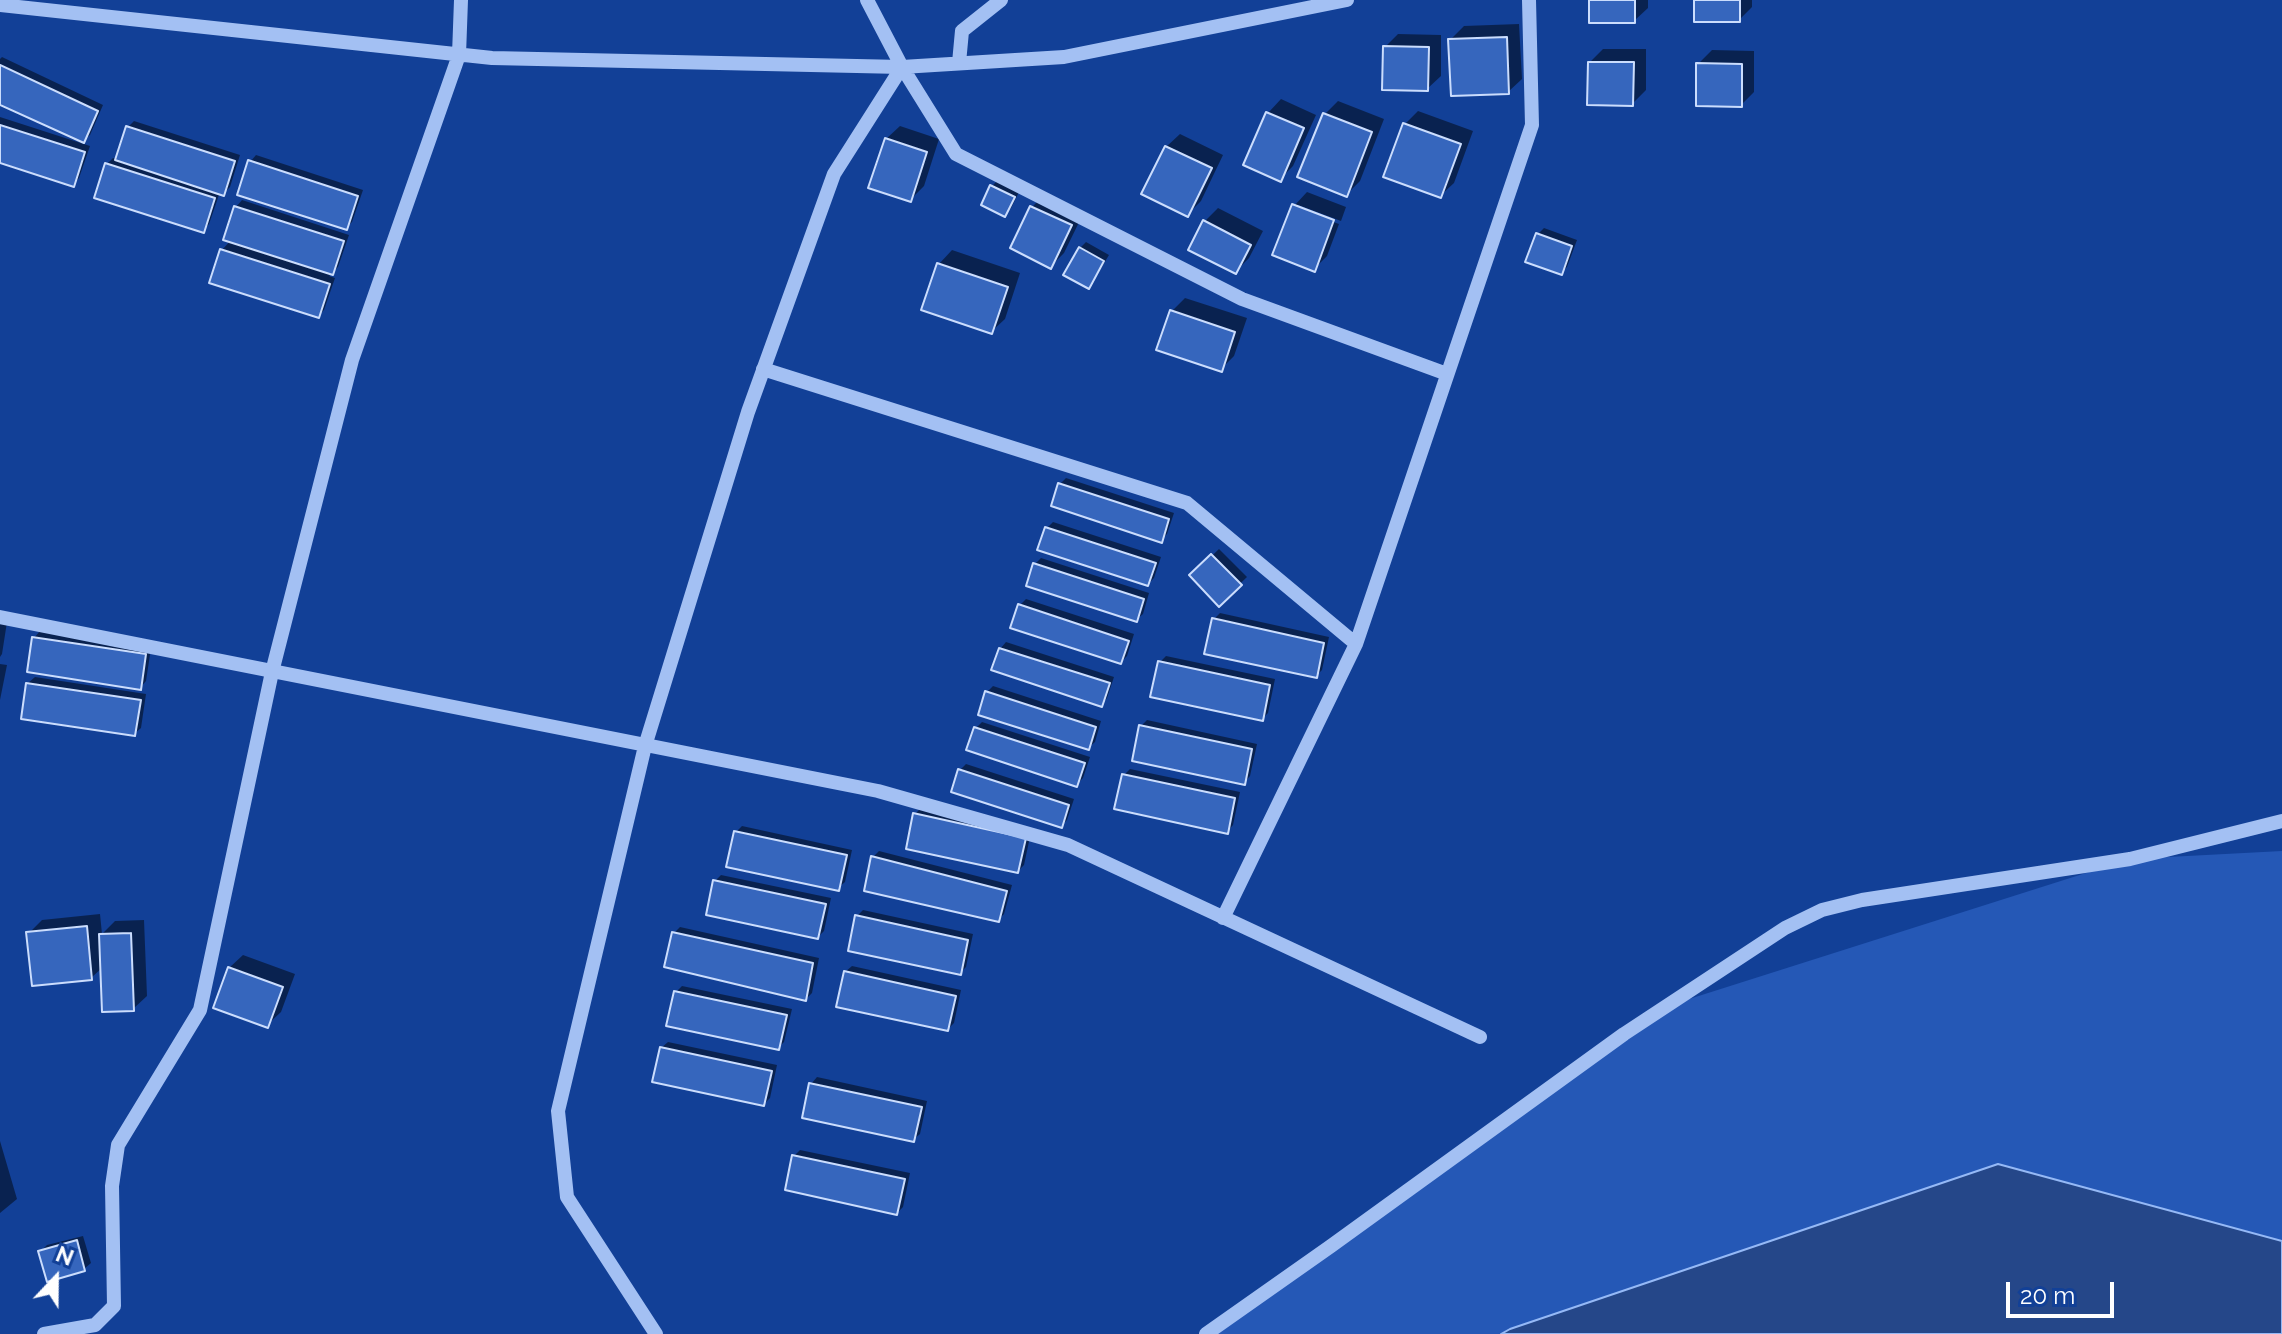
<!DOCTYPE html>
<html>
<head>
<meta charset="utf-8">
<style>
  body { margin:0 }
  #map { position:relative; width:2282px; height:1334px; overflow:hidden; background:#124097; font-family:Raleway,sans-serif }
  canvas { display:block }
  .north { position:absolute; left:16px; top:1238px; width:80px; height:80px; -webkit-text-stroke:6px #124097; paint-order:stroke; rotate:22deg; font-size:22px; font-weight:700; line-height:32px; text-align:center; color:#fff }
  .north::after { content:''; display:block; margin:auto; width:28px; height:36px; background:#fff; clip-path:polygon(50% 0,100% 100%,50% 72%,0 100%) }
  .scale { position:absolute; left:2006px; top:1282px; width:108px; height:36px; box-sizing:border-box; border:4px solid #fff; border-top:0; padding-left:10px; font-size:24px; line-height:28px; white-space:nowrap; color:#fff; -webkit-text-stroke:6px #124097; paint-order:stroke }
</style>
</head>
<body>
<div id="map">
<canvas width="2282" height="1334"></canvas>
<div class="north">N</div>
<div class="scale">20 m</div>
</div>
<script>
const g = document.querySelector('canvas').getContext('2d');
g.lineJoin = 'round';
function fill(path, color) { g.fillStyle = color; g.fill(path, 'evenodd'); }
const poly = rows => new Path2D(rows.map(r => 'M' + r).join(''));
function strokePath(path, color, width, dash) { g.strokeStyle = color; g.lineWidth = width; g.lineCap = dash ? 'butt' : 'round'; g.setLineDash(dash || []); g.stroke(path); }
fill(poly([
  [2282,851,2282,1334,1212,1334,1664,1007,2130,859]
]), '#2558b6');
const water = poly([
  [1998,1164,2282,1241,2282,1334,1501,1334,1510,1329,1998,1164]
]);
fill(water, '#254789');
strokePath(water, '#95b9f6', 2);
fill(poly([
  [1591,0,1648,0,1648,8,1634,21],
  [1696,0,1752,0,1752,7,1739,20],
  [1519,24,1522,79,1508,92,1450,40,1464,26],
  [1398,34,1441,35,1441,76,1427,89,1385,47],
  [1603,49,1646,49,1646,90,1632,104,1590,62],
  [1712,50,1754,51,1754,92,1741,105,1698,64],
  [2,57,103,105,90,135,83,141,0,103,0,59],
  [1281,99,1316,115,1293,166,1280,179,1245,164,1268,113],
  [1338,101,1384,119,1360,181,1346,195,1325,114],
  [1418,111,1473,131,1454,183,1440,196,1405,124],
  [0,117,90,146,79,178,73,185,0,161],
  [134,121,240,155,230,187,224,193,220,192,209,224,203,231,107,164,113,158,117,159,128,127],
  [900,126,939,139,924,186,910,200,886,139],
  [1180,134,1223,155,1201,201,1188,214,1166,147],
  [256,155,363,190,352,222,346,228,250,162],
  [998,180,1020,190,1011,208,1005,214,984,204,992,186],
  [1307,192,1346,207,1341,221,1298,205,1298,209,1339,224,1327,256,1314,269,1294,206],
  [1045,194,1084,212,1064,253,1051,266,1032,207],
  [242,200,349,235,338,267,329,276,335,278,324,310,318,316,222,250,231,240,225,239,236,207],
  [1218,208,1263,231,1249,258,1235,272,1205,221],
  [1544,228,1577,240,1567,267,1561,273,1537,235],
  [1086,242,1109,255,1094,280,1088,286,1080,248],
  [952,250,1020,273,1005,319,991,332,939,264],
  [1185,298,1247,318,1234,356,1221,369,1172,311],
  [1066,478,1174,513,1167,534,1161,540,1060,484],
  [1053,522,1161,557,1154,578,1148,584,1047,528],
  [1219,549,1247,577,1219,604,1192,575],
  [1041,558,1149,593,1143,614,1136,620,1035,564],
  [1026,599,1134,634,1127,656,1121,662,1020,605],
  [1220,613,1329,637,1322,670,1316,676,1214,619],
  [0,620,7,622,2,654,0,657],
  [40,631,151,648,146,681,140,688,34,638],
  [1006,642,1114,677,1107,698,1101,705,1000,649],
  [1166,656,1275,679,1268,713,1262,719,1160,662],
  [0,664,7,665,0,700],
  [35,677,146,694,141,728,134,734,28,683],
  [993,686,1101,721,1095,742,1088,748,987,692],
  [1147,720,1257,744,1250,776,1244,783,1141,726],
  [982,722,1090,757,1083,778,1077,784,976,728],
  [966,764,1074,799,1067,820,1061,826,960,770],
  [1130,769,1240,792,1233,825,1227,832,1124,775],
  [921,808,1031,832,1024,865,1018,871,915,814],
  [742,826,852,850,845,882,838,888,736,832],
  [879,851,1012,885,1004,914,998,920,873,857],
  [721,875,831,898,824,931,818,937,715,881],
  [863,910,973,934,966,967,960,973,857,916],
  [100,914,102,934,115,921,144,920,147,996,133,1009,103,967,91,978,29,933,42,920],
  [680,927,819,958,812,993,806,999,674,933],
  [243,955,295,974,281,1012,267,1025,229,968],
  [852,966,961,990,954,1023,948,1029,845,972],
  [682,986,792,1009,784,1042,778,1048,676,992],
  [668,1042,777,1065,770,1098,764,1104,661,1048],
  [817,1077,927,1101,920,1134,913,1140,811,1084],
  [0,1141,17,1199,0,1213],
  [800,1150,910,1173,903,1207,897,1213,794,1156],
  [83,1236,91,1263,84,1269,41,1251,47,1245]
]), '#0007');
const building = poly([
  [1589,0,1635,0,1635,23,1589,23,1589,0],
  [1694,0,1740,0,1740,22,1694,22,1694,0],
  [1507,37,1509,94,1451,96,1448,39,1507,37],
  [1383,46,1429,47,1428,91,1382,90,1383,46],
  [1588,62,1634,62,1633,106,1587,105,1588,62],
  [1696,63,1742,64,1742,107,1696,106,1696,63],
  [0,65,98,111,84,143,0,105,0,65],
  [1266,112,1304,128,1281,182,1243,165,1266,112],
  [1323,113,1372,132,1347,197,1297,177,1323,113],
  [1403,123,1461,144,1441,198,1383,177,1403,123],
  [0,125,85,152,74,187,0,163,0,125],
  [126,126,235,161,224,196,115,160,126,126],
  [885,138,927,152,911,202,868,188,885,138],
  [1165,146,1212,168,1188,217,1141,194,1165,146],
  [248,160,358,196,347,230,237,195,248,160],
  [105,163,215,198,204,233,94,198,105,163],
  [990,185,1015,197,1005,217,981,205,990,185],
  [1292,204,1334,220,1315,272,1272,255,1292,204],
  [234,206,344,241,333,275,223,240,234,206],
  [1030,206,1072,225,1051,269,1010,248,1030,206],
  [1203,220,1251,245,1236,274,1188,250,1203,220],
  [1536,233,1572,246,1562,275,1525,262,1536,233],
  [1079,247,1104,261,1089,289,1063,275,1079,247],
  [220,249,330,284,319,318,209,283,220,249],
  [937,263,1008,287,992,334,921,310,937,263],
  [1170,310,1235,332,1222,372,1156,350,1170,310],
  [1058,483,1169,519,1162,543,1051,506,1058,483],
  [1045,527,1156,563,1148,586,1037,550,1045,527],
  [1211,554,1242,585,1219,607,1189,575,1211,554],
  [1033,563,1144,599,1137,622,1026,586,1033,563],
  [1018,604,1129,641,1121,664,1010,628,1018,604],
  [1212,618,1324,643,1317,678,1204,654,1212,618],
  [32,637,146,654,141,690,27,672,32,637],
  [999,648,1110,683,1102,707,991,670,999,648],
  [1158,661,1270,685,1263,721,1150,697,1158,661],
  [26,683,141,700,135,736,21,719,26,683],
  [985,691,1096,727,1089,750,978,715,985,691],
  [1139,725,1252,749,1245,785,1132,761,1139,725],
  [974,727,1085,763,1077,787,966,750,974,727],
  [958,769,1069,805,1062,828,951,792,958,769],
  [1122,774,1235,798,1228,834,1114,809,1122,774],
  [913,813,1026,838,1018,873,906,849,913,813],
  [734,831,847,855,839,891,726,867,734,831],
  [871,856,1007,891,999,922,864,891,871,856],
  [713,880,826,904,818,939,706,915,713,880],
  [855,915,968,940,961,975,848,951,855,915],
  [87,926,92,980,32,986,26,932,87,926],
  [672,932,813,963,806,1001,664,967,672,932],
  [131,933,134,1011,102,1012,99,934,131,933],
  [228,967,283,987,268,1028,213,1008,228,967],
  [844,971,956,996,948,1031,836,1007,844,971],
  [674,991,787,1015,779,1050,666,1026,674,991],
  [660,1047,772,1071,764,1106,652,1082,660,1047],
  [809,1083,922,1107,914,1142,802,1118,809,1083],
  [792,1155,905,1179,897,1215,785,1190,792,1155],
  [77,1240,85,1271,47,1282,38,1251,77,1240]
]);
fill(building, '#3666bd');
strokePath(building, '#cbddfd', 2);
strokePath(poly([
  [867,0,902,67,956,154,1242,299,1447,374],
  [0,5,492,58,902,67,1064,57,1347,0],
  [959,63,962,31,1001,0],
  [763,369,1187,503,1356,644],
  [0,617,878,791,1068,845,1480,1037],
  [1223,918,1356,644,1532,125,1529,0],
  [44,1334,95,1325,114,1306,112,1186,118,1145,200,1010,272,672,352,360,459,55,461,0],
  [656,1334,567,1197,558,1111,645,746,748,412,834,174,902,67],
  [1206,1334,1331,1246,1624,1034,1785,928,1822,910,1862,900,2130,859,2282,821]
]), '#a3c0f3', 14);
</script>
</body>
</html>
